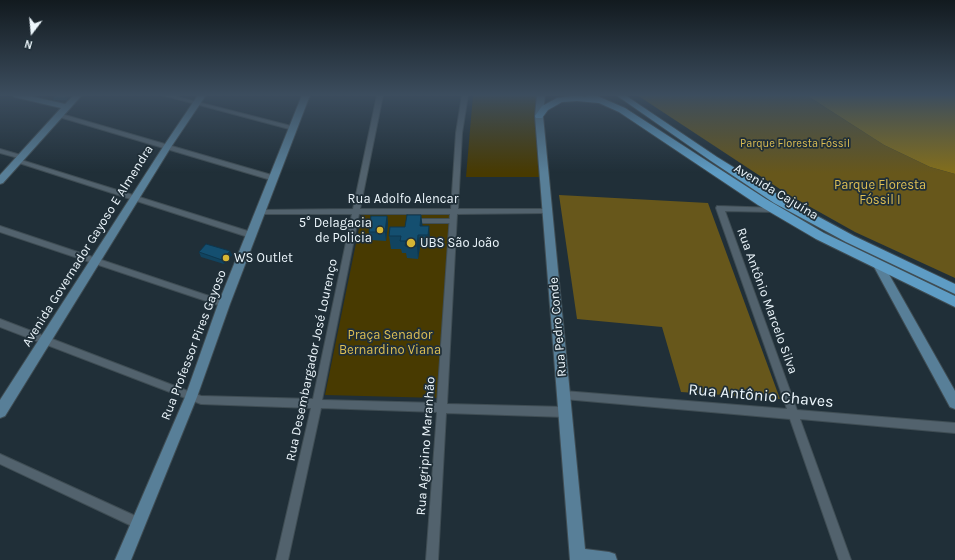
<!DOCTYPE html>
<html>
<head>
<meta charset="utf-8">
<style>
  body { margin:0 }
  #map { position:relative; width:955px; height:560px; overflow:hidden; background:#202f38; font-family:Karla,sans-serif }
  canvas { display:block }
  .north { position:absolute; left:12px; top:12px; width:40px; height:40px; -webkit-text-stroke:3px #202f38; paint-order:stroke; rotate:196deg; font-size:11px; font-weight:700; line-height:16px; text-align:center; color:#ecf6fc }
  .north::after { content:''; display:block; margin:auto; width:14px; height:18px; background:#ecf6fc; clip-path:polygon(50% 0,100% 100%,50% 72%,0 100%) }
</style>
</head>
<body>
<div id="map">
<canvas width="955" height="560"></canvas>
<div class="north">N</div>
</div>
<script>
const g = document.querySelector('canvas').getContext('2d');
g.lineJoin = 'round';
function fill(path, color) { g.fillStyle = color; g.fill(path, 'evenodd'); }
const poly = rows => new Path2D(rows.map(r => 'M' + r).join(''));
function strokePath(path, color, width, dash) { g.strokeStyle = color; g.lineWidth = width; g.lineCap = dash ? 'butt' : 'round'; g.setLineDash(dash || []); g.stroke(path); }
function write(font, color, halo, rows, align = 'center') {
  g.font = font + ' Karla,sans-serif'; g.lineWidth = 3.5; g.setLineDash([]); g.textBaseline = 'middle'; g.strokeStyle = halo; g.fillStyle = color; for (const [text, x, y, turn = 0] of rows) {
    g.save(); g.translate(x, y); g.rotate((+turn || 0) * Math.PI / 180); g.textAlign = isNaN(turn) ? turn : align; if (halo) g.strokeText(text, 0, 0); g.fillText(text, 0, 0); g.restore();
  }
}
fill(poly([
  [473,95,537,95,536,102,541,177,466,177],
  [362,214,452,214,439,398,325,395]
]), '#483a01');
fill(poly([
  [637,95,806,95,884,145,930,167,955,174,955,278,855,232,789,195],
  [559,195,708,203,780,399,681,392,662,327,577,319]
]), '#67571b');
fill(poly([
  [806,95,955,95,955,174,930,167,884,145]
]), '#836e1b');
const lane = poly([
  [417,221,454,221]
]);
const street = poly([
  [162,95,170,95,295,127,296,128,293,130,162,95],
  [377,95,383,95,360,209,451,209,456,133,462,95,468,95,462,133,458,209,547,209,551,211,547,213,457,214,447,404,565,407,568,409,570,412,568,415,565,417,446,413,438,560,426,560,437,412,321,408,288,560,276,560,311,408,201,404,0,327,0,319,201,396,313,399,352,214,260,214,256,212,260,210,353,209,377,95],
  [359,214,450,214,437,403,322,400,359,214],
  [58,113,275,176,276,178,273,180,271,180,56,116,55,115,58,113],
  [0,149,24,156,25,157,22,159,0,153,0,149],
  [18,159,254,233,255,235,254,237,248,237,16,162,15,161,18,159],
  [717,206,776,208,780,210,776,212,725,211,797,410,955,423,955,433,800,419,851,560,839,560,790,419,564,399,561,398,559,395,561,392,564,391,787,409,716,208,717,206],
  [0,226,227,302,228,304,227,306,224,307,0,232,0,226],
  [0,454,142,519,143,523,142,527,138,528,134,527,0,464,0,454]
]);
const secondary = poly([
  [13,95,25,95,65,104,74,95,82,95,3,183,0,184,0,175,61,108,14,97,13,95],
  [198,95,206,95,171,147,5,416,0,418,0,400,163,147,198,95],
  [302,95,310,95,230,304,197,397,131,560,115,560,185,397,218,304,302,95],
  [537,95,545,95,543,116,585,549,609,552,615,554,617,560,570,560,535,116,537,95],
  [878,261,882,262,955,391,955,409,950,407,873,265,874,262,878,261]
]);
const primary = poly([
  [577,95,586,97,585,95,595,95,625,108,766,199,824,233,955,296,955,307,816,239,758,205,619,112,599,103,577,101,562,102,548,110,542,118,536,118,535,116,542,106,557,98,577,95],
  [616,95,625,95,717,157,782,197,854,236,955,284,955,294,846,242,774,203,711,161,616,95]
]);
strokePath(lane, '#3f4d54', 6);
strokePath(street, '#3f4d54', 2);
strokePath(secondary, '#3f4d54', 2);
strokePath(primary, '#3f4d54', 2);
strokePath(lane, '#52626d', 4);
fill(street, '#52626d');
fill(secondary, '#587f98');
fill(primary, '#5e9cc4');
fill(poly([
  [72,95,67,100,54,100,53,98],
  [421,215,422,226,430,238,430,247,420,247,418,259,407,258,406,253,402,253,401,249,391,249,389,236,405,227],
  [387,216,388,224,386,241,371,240,369,232],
  [230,251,232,255,224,264,201,257,199,252]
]), '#114460');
fill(poly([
  [69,95,72,95,67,100,65,98],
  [421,215,423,228,420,226],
  [387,216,388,224,386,241,385,232],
  [429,226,430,238,430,247,428,235],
  [418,235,420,247,418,259,417,246],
  [230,251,232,255,224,264,222,260]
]), '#0e374e');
const building = poly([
  [58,95,69,95,65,98,53,98,58,95],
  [407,215,421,215,420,226,429,226,428,235,418,235,417,246,405,246,406,241,400,241,401,236,389,236,390,227,405,227,407,215],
  [371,216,387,216,385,232,369,232,371,216],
  [206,244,230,251,222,260,199,252,206,244]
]);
fill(building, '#144f70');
strokePath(building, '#0e374e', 1);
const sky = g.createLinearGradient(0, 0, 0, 173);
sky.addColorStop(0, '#121a1f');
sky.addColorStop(0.55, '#3c4d5e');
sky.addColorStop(1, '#3c4d5e00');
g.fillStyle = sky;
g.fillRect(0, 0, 955, 173);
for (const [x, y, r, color] of [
  [380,230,4,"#d6b534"],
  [411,243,5,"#d6b534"],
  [226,258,4,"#d6b534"]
]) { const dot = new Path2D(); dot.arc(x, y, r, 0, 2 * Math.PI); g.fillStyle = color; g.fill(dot); strokePath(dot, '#202f38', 1.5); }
write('11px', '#debf54', '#202f38', [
  ["Parque Floresta Fóssil",795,144]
]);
write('13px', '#debf54', '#202f38', [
  ["Parque Floresta",880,185],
  ["Fóssil I",880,200],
  ["Praça Senador",390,335],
  ["Bernardino Viana",390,350]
]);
write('13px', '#ecf6fc', '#202f38', [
  ["Avenida Cajuína",776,192,31],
  ["Rua Adolfo Alencar",403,199],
  ["Avenida Governador Gayoso E Almendra",88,246,-58],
  ["Rua Antônio Marcelo Silva",767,301,70],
  ["Rua Pedro Conde",558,327,-95],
  ["Rua Professor Pires Gayoso",194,345,-69],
  ["Rua Desembargador José Lourenço",312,360,-78],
  ["Rua Agripino Maranhão",426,446,-86]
]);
write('13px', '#ecf6fc', '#202f38', [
  ["5° Delagacia",372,223,"right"],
  ["de Policia",372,238,"right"],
  ["UBS São João",420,243],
  ["WS Outlet",234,258]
], 'left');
write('16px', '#ecf6fc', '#202f38', [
  ["Rua Antônio Chaves",761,396,5]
]);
</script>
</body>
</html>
